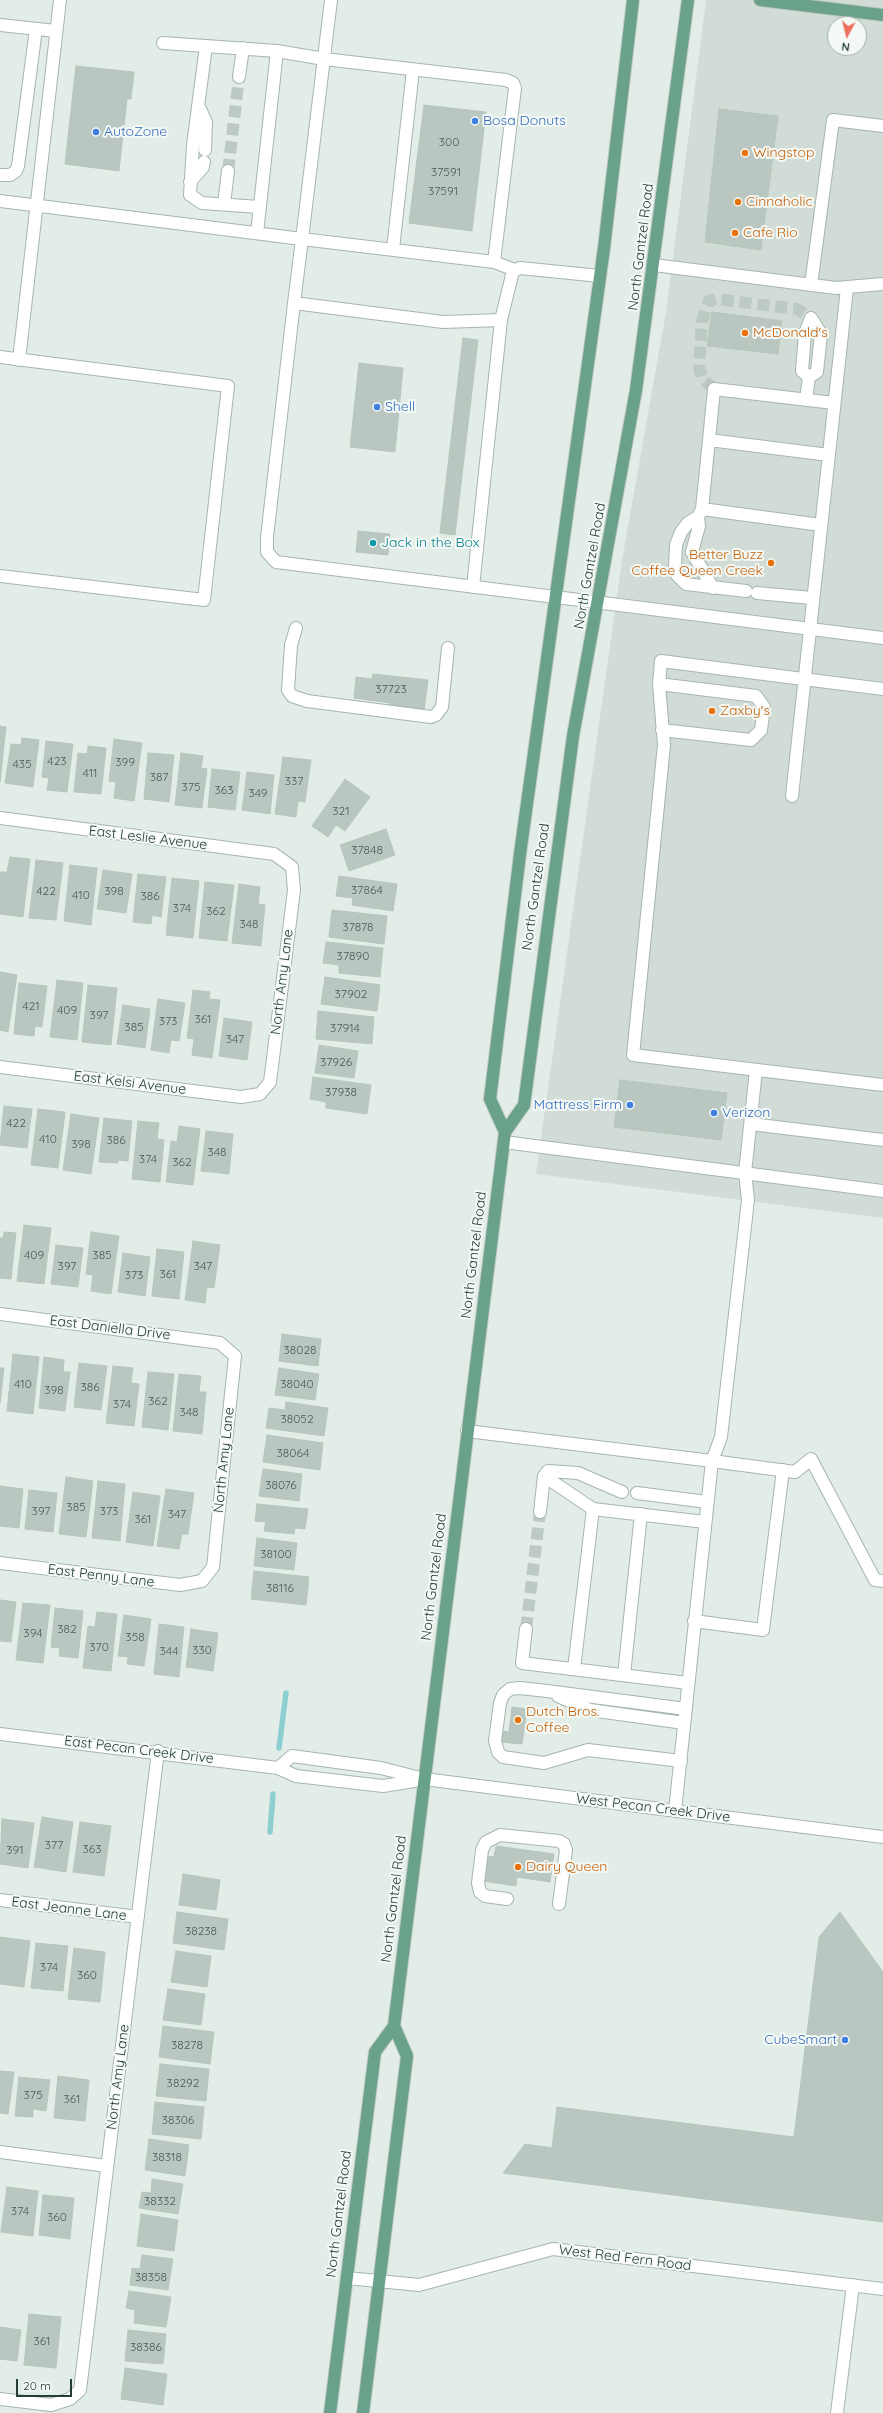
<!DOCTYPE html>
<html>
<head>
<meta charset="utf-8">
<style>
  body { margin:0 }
  #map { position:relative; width:883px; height:2413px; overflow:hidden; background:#e3ede7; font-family:Quicksand,sans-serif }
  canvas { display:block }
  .north { position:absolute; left:827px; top:16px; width:40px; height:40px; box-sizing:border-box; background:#f4f9f6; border:1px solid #a0aea8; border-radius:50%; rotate:187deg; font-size:11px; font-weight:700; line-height:16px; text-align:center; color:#233e33 }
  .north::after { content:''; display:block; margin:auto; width:14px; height:18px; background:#ee7060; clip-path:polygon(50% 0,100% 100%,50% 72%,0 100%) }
  .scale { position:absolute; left:16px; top:2379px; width:56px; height:18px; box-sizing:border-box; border:2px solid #233e33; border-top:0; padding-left:5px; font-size:12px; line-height:14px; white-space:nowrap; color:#233e33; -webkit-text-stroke:3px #f4f9f6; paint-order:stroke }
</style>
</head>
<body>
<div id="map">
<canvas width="883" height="2413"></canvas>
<div class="north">N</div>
<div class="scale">20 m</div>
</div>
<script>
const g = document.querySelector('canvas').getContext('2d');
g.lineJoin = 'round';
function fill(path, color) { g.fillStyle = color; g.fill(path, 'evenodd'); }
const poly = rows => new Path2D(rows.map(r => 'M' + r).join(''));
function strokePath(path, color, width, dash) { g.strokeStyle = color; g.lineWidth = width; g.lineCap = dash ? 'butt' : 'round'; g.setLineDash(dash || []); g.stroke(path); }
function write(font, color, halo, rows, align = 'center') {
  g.font = font + ' Quicksand,sans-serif'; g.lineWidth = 4; g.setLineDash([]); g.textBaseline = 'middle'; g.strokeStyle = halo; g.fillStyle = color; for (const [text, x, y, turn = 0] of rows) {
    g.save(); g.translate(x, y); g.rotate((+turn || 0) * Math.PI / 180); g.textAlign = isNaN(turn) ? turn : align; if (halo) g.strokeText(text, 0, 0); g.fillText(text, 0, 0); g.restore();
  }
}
fill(poly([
  [706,0,883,0,883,1218,536,1174,622,560,666,312],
  [835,24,859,24,859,48,835,48]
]), '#d2dcd6');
strokePath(poly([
  [279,1748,286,1693],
  [270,1832,273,1794]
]), '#8dcfd0', 5.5);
const building = poly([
  [76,66,134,72,131,99,127,99,119,171,65,164,76,66],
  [424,105,486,112,472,231,409,223,424,105],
  [719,109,778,116,761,250,705,242,719,109],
  [712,312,782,321,778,354,707,346,712,312],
  [463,338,478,340,455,535,440,533,463,338],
  [359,363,403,368,395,452,350,447,359,363],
  [358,531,390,534,388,555,356,552,358,531],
  [373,674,428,680,424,711,390,707,390,703,354,698,356,677,372,679,373,674],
  [0,726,6,727,0,782,0,726],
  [22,738,39,740,33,787,5,783,11,744,21,745,22,738],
  [114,739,142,743,134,801,114,798,116,782,109,781,114,739],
  [46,741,73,744,67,792,47,790,49,778,42,777,46,741],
  [88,746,106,748,101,794,74,792,78,753,87,754,88,746],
  [148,753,174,755,169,802,144,799,148,753],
  [181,753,203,756,201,768,207,769,202,808,175,805,181,753],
  [283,757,311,760,305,802,298,801,296,817,275,814,283,757],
  [212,769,240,772,235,810,208,807,212,769],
  [247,772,274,775,270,814,242,810,247,772],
  [345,779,370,797,345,831,336,825,328,837,312,826,345,779],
  [386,829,395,855,349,871,340,845,386,829],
  [10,857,30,859,23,917,0,914,0,872,7,872,10,857],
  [36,860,63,863,56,920,29,918,36,860],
  [70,865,97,868,91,925,64,921,70,865],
  [103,870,132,874,126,913,97,909,103,870],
  [138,874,166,877,161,917,152,915,151,924,133,922,138,874],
  [339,876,397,884,393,911,352,905,353,898,336,896,339,876],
  [172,878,199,881,193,938,166,935,172,878],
  [205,882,234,885,227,941,199,938,205,882],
  [239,884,260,887,258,904,265,905,261,946,232,943,239,884],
  [332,910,387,916,384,944,329,937,332,910],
  [326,942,383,948,380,977,339,973,339,965,323,963,326,942],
  [0,972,17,975,8,1032,0,1030,0,972],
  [325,977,380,985,377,1011,321,1004,325,977],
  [57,980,83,983,77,1040,50,1037,57,980],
  [19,983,47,986,42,1027,35,1026,34,1036,14,1034,19,983],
  [88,985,117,988,111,1045,82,1042,88,985],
  [193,990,210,992,209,999,220,1000,212,1058,192,1055,194,1039,187,1038,193,990],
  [158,999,185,1003,179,1041,171,1040,169,1053,151,1050,158,999],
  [123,1005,150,1009,145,1048,117,1044,123,1005],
  [318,1011,374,1017,372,1044,316,1039,318,1011],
  [224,1018,252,1022,247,1060,219,1056,224,1018],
  [319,1045,358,1051,354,1078,315,1073,319,1045],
  [313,1077,371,1085,367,1114,326,1108,326,1102,310,1099,313,1077],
  [620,1080,727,1093,721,1140,614,1127,620,1080],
  [4,1106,32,1109,27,1148,0,1145,4,1106],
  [38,1109,65,1112,58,1168,31,1165,38,1109],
  [71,1114,99,1118,91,1174,63,1170,71,1114],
  [104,1118,132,1121,128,1161,118,1160,118,1163,99,1162,104,1118],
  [138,1121,159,1123,157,1139,164,1140,160,1182,132,1179,138,1121],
  [179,1126,200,1129,193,1185,166,1182,171,1141,177,1142,179,1126],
  [206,1131,233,1134,229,1174,201,1171,206,1131],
  [24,1225,51,1228,44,1284,17,1281,24,1225],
  [4,1232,16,1233,11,1279,0,1278,0,1238,3,1238,4,1232],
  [91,1232,119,1236,111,1294,91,1291,93,1275,86,1274,91,1232],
  [193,1241,220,1245,214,1288,207,1287,205,1303,185,1300,193,1241],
  [56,1245,83,1248,78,1287,51,1284,56,1245],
  [157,1249,184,1252,179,1299,152,1296,157,1249],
  [123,1253,150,1257,145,1296,118,1292,123,1253],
  [282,1334,321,1339,318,1366,279,1361,282,1334],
  [13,1354,39,1357,33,1414,7,1411,13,1354],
  [44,1357,64,1360,63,1372,70,1372,65,1411,39,1408,44,1357],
  [79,1363,107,1366,101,1410,74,1407,79,1363],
  [113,1366,133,1368,131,1383,139,1384,134,1426,106,1423,113,1366],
  [0,1368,4,1368,0,1403,0,1368],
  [279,1368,319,1374,315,1400,275,1395,279,1368],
  [148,1372,174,1374,168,1430,142,1427,148,1372],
  [179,1374,201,1376,199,1392,206,1392,202,1434,173,1431,179,1374],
  [286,1402,328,1408,324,1436,266,1428,269,1408,285,1410,286,1402],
  [267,1435,323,1443,320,1470,263,1462,267,1435],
  [263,1469,302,1474,299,1501,259,1496,263,1469],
  [66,1477,93,1481,86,1537,59,1534,66,1477],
  [98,1481,125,1484,120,1541,92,1538,98,1481],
  [0,1486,23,1489,19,1528,0,1526,0,1486],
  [166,1489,194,1493,188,1534,182,1534,179,1549,157,1546,166,1489],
  [29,1490,57,1493,53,1532,25,1529,29,1490],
  [133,1492,160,1496,153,1546,126,1542,133,1492],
  [257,1504,308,1509,305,1529,295,1528,294,1534,264,1531,266,1522,255,1521,257,1504],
  [257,1538,297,1543,294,1570,254,1566,257,1538],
  [254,1571,309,1577,306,1605,251,1599,254,1571],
  [0,1600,16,1602,11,1642,0,1641,0,1600],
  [23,1603,50,1605,43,1663,16,1660,23,1603],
  [55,1608,83,1611,78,1658,59,1656,60,1648,51,1647,55,1608],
  [97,1612,117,1614,111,1671,83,1668,88,1626,95,1627,97,1612],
  [124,1615,151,1619,144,1666,127,1664,128,1657,118,1656,124,1615],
  [159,1624,184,1627,179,1677,154,1674,159,1624],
  [191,1629,218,1633,213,1671,186,1667,191,1629],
  [512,1707,527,1709,522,1744,500,1742,501,1731,509,1732,512,1707],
  [42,1817,73,1822,66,1872,34,1867,42,1817],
  [2,1819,34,1823,28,1868,0,1864,2,1819],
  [80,1822,111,1826,104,1876,73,1872,80,1822],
  [496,1846,554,1854,550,1882,517,1877,516,1886,483,1881,486,1856,494,1857,496,1846],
  [183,1874,220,1880,216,1910,179,1905,183,1874],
  [177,1912,228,1919,224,1950,173,1943,177,1912],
  [840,1912,883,1972,883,2222,503,2173,525,2144,552,2148,557,2107,794,2137,819,1937,840,1912],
  [0,1937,30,1941,24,1987,0,1984,0,1937],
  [36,1943,68,1946,63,1991,31,1988,36,1943],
  [74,1948,105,1952,100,2002,68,1999,74,1948],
  [176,1951,211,1956,207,1987,171,1982,176,1951],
  [168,1989,205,1994,201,2025,163,2020,168,1989],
  [163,2026,214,2032,210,2064,159,2057,163,2026],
  [160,2064,209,2069,206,2101,156,2096,160,2064],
  [0,2071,14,2072,8,2114,0,2113,0,2071],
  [58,2076,89,2080,85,2121,54,2118,58,2076],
  [19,2077,50,2080,46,2111,33,2109,33,2117,15,2116,19,2077],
  [155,2102,204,2107,201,2139,152,2134,155,2102],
  [149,2139,189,2145,185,2176,145,2170,149,2139],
  [152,2179,183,2184,178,2214,139,2208,142,2192,151,2193,152,2179],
  [7,2187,38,2191,33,2236,1,2232,7,2187],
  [43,2195,74,2198,70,2239,39,2235,43,2195],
  [141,2214,178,2220,174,2251,137,2246,141,2214],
  [142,2255,173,2259,168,2290,130,2285,132,2268,140,2269,142,2255],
  [129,2291,171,2297,166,2327,134,2323,135,2310,126,2308,129,2291],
  [29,2314,61,2317,56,2368,24,2365,29,2314],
  [0,2327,21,2330,17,2361,0,2359,0,2327],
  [128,2330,166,2334,163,2364,125,2361,128,2330],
  [125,2368,167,2374,163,2405,121,2399,125,2368]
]);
fill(building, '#b9c7c0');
strokePath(building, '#b6c6bd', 1);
strokePath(poly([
  [228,171,239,77],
  [714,389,702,378,699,367,702,321,709,301,716,299,797,309,811,318],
  [526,1629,540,1512]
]), '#bdcac3', 12, [12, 6]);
const minor = poly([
  [331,0,302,239,494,262,515,270],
  [0,25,56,31],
  [163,43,277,51],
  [206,46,193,145,190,195,202,203,259,207],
  [239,77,243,48],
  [199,107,206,122,205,150],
  [0,175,10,175,16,171,18,166,36,29],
  [190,182,203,167,204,162],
  [0,201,302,239,294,303,443,322,501,320],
  [224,204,228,171],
  [257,233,277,51,324,59,506,80,513,83,515,88,494,262],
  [393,249,413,70],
  [654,265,836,288,883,284],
  [811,285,833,120,883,126],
  [294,303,267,537,267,552,276,562,883,638],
  [0,357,228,386,204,600,0,576],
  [19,360,60,0],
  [809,377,817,372,821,334,811,318],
  [809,377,802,371,805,333,811,318],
  [806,400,809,377],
  [709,440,702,509,698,517,688,523,681,532,676,545,675,564,677,575,686,584,746,591],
  [829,455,709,440,714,389,834,403],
  [702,509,821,525],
  [698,517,699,526,692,552,713,588],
  [473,587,501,320,513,271,520,268,600,276],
  [757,593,812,598],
  [296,628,291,645,288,690,292,696,307,701,431,717,436,715,442,707,448,648],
  [659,684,756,696,764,707,761,730,751,740,662,730],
  [883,689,661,661,659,684,664,745,633,1055,883,1085],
  [792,796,847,288],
  [0,818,274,854,292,867,294,890,270,1082,260,1094,241,1097,0,1067],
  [756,1070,745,1173,748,1200,721,1437,712,1461,795,1472,811,1459,875,1580,883,1581],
  [751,1124,883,1140],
  [504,1142,883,1191],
  [0,1314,220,1343,235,1356,213,1567,202,1581,180,1585,0,1563],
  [467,1431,712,1461,675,1811],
  [544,1476,593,1509,705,1522],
  [637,1493,707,1502],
  [540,1512,544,1476,548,1471,578,1473,622,1492],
  [694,1621,763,1630,783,1470],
  [526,1629,522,1663,688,1683],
  [574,1669,593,1509],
  [624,1675,641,1514],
  [558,1696,590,1710,684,1723],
  [0,1734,278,1768,296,1776,383,1786,420,1780],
  [681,1761,588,1750,544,1763,503,1757,498,1752,495,1741,500,1703,503,1695,510,1689,520,1688,547,1691,686,1709],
  [278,1768,292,1756,381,1768,424,1779,883,1837],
  [507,1899,485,1896,480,1892,478,1883,482,1850,486,1842,500,1835,559,1841,564,1844,566,1850,559,1904],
  [0,1900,138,1917],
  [0,2152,107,2166],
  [347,2278,419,2285,553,2249,883,2289],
  [0,2399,51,2405,70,2399,80,2390,158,1751],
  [837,2413,853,2285]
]);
const major = poly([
  [760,0,883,15],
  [505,1132,490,1099,520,854,604,248,633,0],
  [330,2413,375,2052,394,2026,505,1132,524,1105,573,736,636,390,688,0],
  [363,2413,407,2056,394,2026]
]);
strokePath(minor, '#a6b5ad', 14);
strokePath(major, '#c1c9c6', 14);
strokePath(minor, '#fff', 12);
strokePath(major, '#69a18b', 12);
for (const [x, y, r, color] of [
  [475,121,4,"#3f7fe0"],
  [96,132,4,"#3f7fe0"],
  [745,153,4,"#e8710a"],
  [738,202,4,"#e8710a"],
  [735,233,4,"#e8710a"],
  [745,333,4,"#e8710a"],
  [377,407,4,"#3f7fe0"],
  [373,543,4,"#0f9aa8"],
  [771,563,4,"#e8710a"],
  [712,711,4,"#e8710a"],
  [630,1105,4,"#3f7fe0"],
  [714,1113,4,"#3f7fe0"],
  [518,1720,4,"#e8710a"],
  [518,1867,4,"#e8710a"],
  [845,2040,4,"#3f7fe0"]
]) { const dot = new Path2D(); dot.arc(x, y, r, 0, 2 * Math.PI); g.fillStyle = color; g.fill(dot); strokePath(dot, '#f4f9f6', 1.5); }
write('12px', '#486056', null, [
  ["300",449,142],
  ["37591",446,172],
  ["37591",443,191],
  ["37723",391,689],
  ["423",57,761],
  ["399",125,762],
  ["435",22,764],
  ["411",90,773],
  ["387",159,777],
  ["337",294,781],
  ["375",191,787],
  ["363",224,790],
  ["349",258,793],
  ["321",341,811],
  ["37848",367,850],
  ["37864",367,890],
  ["422",46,891],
  ["398",114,891],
  ["410",81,895],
  ["386",150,896],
  ["374",182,908],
  ["362",216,911],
  ["348",249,924],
  ["37878",358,927],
  ["37890",353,956],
  ["37902",351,994],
  ["421",31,1006],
  ["409",67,1010],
  ["397",99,1015],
  ["361",203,1019],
  ["373",168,1021],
  ["385",134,1027],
  ["37914",345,1028],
  ["347",235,1039],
  ["37926",336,1062],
  ["37938",341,1092],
  ["422",16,1123],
  ["410",48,1139],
  ["386",116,1140],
  ["398",81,1144],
  ["348",217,1152],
  ["374",148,1159],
  ["362",182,1162],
  ["409",34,1255],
  ["385",102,1255],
  ["397",67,1266],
  ["347",203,1266],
  ["361",168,1274],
  ["373",134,1275],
  ["38028",300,1350],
  ["410",23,1384],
  ["38040",297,1384],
  ["386",90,1387],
  ["398",54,1390],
  ["362",158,1401],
  ["374",122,1404],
  ["348",189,1412],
  ["38052",297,1419],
  ["38064",293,1453],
  ["38076",281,1485],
  ["385",76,1507],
  ["397",41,1511],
  ["373",109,1511],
  ["347",177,1514],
  ["361",143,1519],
  ["38100",276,1554],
  ["38116",280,1588],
  ["382",67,1629],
  ["394",33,1633],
  ["358",135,1637],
  ["370",99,1647],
  ["330",202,1650],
  ["344",169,1651],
  ["377",54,1845],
  ["363",92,1849],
  ["391",15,1850],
  ["38238",201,1931],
  ["374",49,1967],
  ["360",87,1975],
  ["38278",187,2045],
  ["38292",183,2083],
  ["375",33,2095],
  ["361",72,2099],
  ["38306",178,2120],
  ["38318",167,2157],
  ["38332",160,2201],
  ["374",20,2211],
  ["360",57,2217],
  ["38358",151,2277],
  ["361",42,2341],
  ["38386",146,2347]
]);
write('14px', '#366cbe', '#f4f9f6', [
  ["Bosa Donuts",483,121],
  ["AutoZone",104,132],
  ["Shell",385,407],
  ["Mattress Firm",622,1105,"right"],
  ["Verizon",722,1113],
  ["CubeSmart",837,2040,"right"]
], 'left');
write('14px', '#c56008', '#f4f9f6', [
  ["Wingstop",753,153],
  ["Cinnaholic",746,202],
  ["Cafe Rio",743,233],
  ["McDonald's",753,333],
  ["Better Buzz",763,555,"right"],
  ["Coffee Queen Creek",763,571,"right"],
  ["Zaxby's",720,711],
  ["Dutch Bros.",526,1712],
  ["Coffee",526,1728],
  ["Dairy Queen",526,1867]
], 'left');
write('14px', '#233e33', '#f4f9f6', [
  ["North Gantzel Road",641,247,-83],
  ["North Gantzel Road",590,566,-80],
  ["East Leslie Avenue",148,838,7],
  ["North Gantzel Road",536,887,-82],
  ["North Amy Lane",282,982,-83],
  ["East Kelsi Avenue",130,1083,7],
  ["North Gantzel Road",474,1255,-83],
  ["East Daniella Drive",110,1328,7],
  ["North Amy Lane",224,1460,-84],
  ["East Penny Lane",101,1576,7],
  ["North Gantzel Road",434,1577,-83],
  ["East Pecan Creek Drive",139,1750,7],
  ["West Pecan Creek Drive",653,1808,7],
  ["North Gantzel Road",394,1899,-83],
  ["East Jeanne Lane",69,1909,7],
  ["North Amy Lane",118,2077,-83],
  ["North Gantzel Road",339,2214,-83],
  ["West Red Fern Road",625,2258,7]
]);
write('14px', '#0d838f', '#f4f9f6', [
  ["Jack in the Box",381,543]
], 'left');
</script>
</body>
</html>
